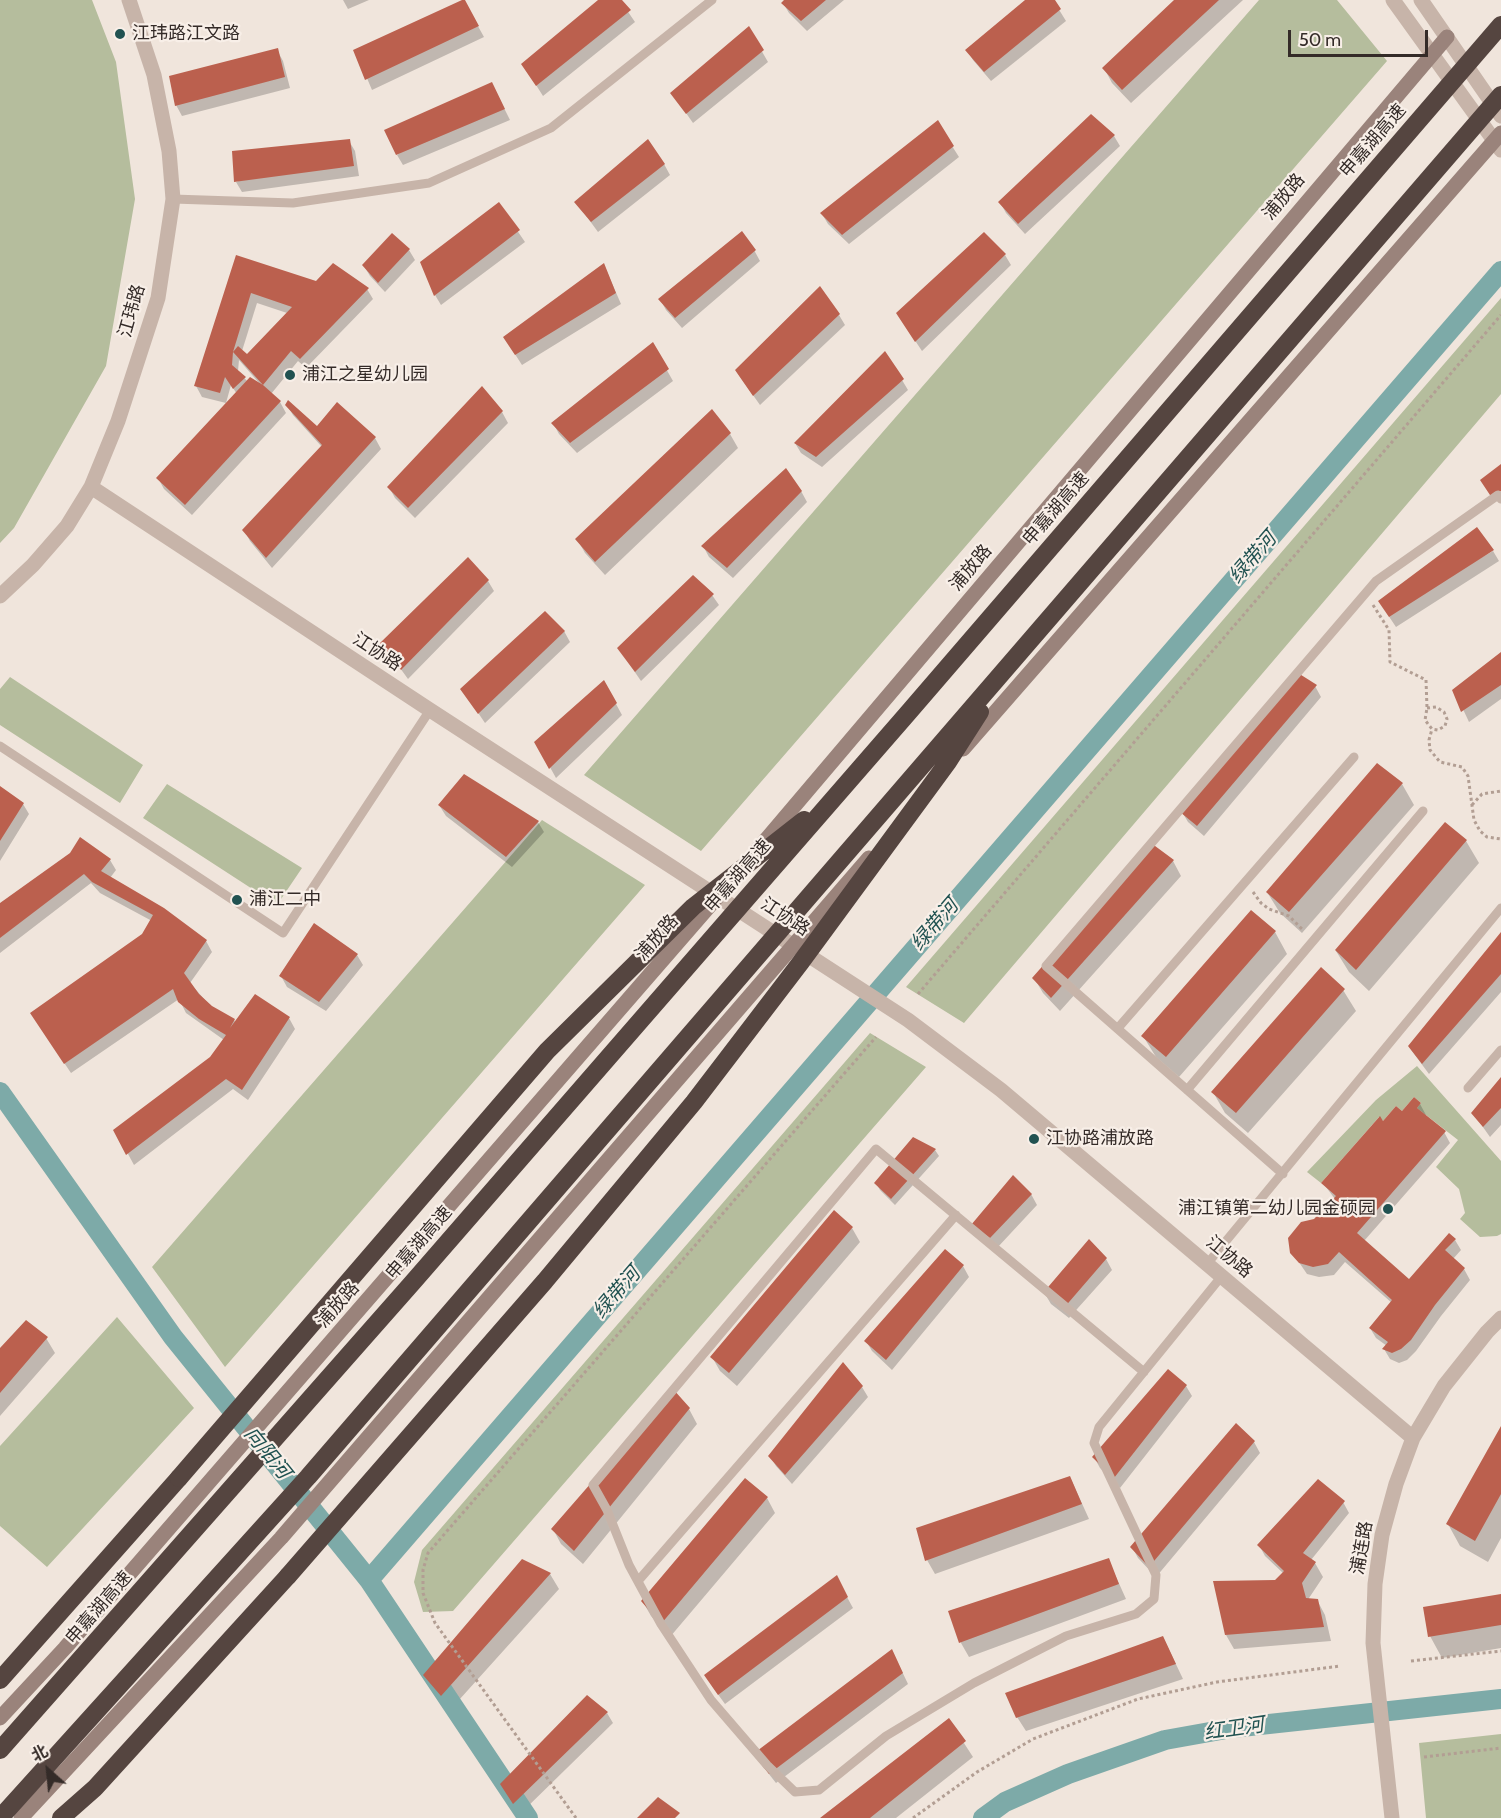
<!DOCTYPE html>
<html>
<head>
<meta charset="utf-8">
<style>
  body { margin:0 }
  #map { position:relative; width:1501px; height:1818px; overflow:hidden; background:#f0e5dc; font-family:Cabin,"Noto Sans SC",sans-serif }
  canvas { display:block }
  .north { position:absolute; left:18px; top:1740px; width:60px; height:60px; -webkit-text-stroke:4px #f8efe8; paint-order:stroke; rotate:333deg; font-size:16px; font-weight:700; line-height:24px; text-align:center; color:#342b28 }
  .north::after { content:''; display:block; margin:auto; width:21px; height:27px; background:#342b28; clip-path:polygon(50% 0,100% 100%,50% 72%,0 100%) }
  .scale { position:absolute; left:1288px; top:30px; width:140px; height:27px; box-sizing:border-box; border:3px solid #342b28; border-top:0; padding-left:8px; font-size:18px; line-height:21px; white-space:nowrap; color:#342b28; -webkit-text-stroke:4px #f8efe8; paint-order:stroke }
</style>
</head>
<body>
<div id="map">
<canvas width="1501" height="1818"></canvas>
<div class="north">北</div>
<div class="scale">50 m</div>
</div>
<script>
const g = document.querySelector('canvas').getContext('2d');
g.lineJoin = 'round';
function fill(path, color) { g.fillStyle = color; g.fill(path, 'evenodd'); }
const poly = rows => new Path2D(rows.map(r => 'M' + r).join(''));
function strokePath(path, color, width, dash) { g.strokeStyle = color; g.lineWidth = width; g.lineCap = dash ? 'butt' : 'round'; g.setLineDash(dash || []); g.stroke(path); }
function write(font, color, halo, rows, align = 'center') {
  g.font = font + ' Cabin,"Noto Sans SC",sans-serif'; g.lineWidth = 4.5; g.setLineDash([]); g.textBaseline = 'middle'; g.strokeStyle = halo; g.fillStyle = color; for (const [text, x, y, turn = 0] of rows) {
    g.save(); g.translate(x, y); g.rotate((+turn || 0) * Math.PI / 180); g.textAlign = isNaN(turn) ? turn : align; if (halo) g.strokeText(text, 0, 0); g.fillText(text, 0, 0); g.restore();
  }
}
fill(poly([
  [0,0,92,0,116,62,135,199,106,366,14,528,0,543],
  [1259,0,1337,0,1387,61,701,851,584,775],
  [1501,298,1501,394,964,1023,906,987],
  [10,677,143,765,120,803,0,725,0,689],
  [167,784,302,868,277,905,143,818],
  [542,820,645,885,225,1367,152,1267],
  [870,1033,926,1067,453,1611,423,1612,414,1582,422,1550],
  [1417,1066,1501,1161,1501,1234,1497,1236,1480,1237,1460,1219,1465,1213,1459,1189,1436,1167,1458,1140,1417,1108,1421,1103,1414,1097,1402,1111,1396,1106,1383,1121,1379,1117,1321,1183,1307,1172,1376,1100],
  [117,1317,194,1408,47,1567,0,1526,0,1446],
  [1501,1734,1501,1818,1426,1818,1419,1743]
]), '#b5bd9d');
fill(poly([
  [343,0,369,0,348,9],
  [600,0,620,0,635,22,543,96,529,74],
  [786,0,844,0,807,31,789,13,783,3],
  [1028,0,1053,0,1066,21,991,81,973,60,967,50],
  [1176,0,1243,0,1131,103,1112,83,1104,68],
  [464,1,484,37,372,90,355,50],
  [749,29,768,62,693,123,672,93],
  [277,50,283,61,290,88,182,116,176,105],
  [492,84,510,120,403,165,397,155],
  [1091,116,1114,136,1120,146,1025,234,1006,213,1000,202],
  [349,141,355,151,359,176,242,192,236,182],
  [952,146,959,157,849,244,828,224,822,214],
  [664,164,670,175,598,232,576,202],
  [499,204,525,242,441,305,435,295],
  [409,250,415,260,385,292,370,276,364,266],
  [754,250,760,261,682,328,666,310,660,299],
  [1005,255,1011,265,922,351,904,324],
  [237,257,317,282,367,289,373,299,306,368,298,361,271,394,280,402,286,413,192,515,164,489,158,478,237,394,231,385,226,403,202,397,196,386],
  [257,303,287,313,247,356,242,351],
  [239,360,260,384,248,382,238,371],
  [604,265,621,304,522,365,511,348],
  [839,315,845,325,760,405,736,371],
  [652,344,673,381,577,453,559,434,553,423],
  [902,380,908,390,822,467,801,453,795,443],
  [287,405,317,428,375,438,381,449,272,568,250,541,244,530,322,447,293,415],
  [502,412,508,423,415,518,395,498,389,487],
  [730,434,738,448,605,575,585,553,577,539],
  [801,491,807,502,733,578,709,557,703,546],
  [1493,551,1499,561,1396,627,1386,612],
  [488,581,494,591,408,679,382,643],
  [712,595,719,605,641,681,619,649],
  [564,631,570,642,485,723,462,689],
  [1501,653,1501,699,1469,722,1454,690],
  [604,682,622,715,556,778,536,742],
  [1315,686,1321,697,1204,836,1188,822,1182,812],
  [1402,784,1414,805,1302,933,1280,913,1267,892],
  [0,788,23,804,29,814,0,861],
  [439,805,538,822,544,832,512,867,446,816],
  [1445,824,1466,841,1479,863,1369,991,1349,972,1336,951],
  [1151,845,1173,861,1181,876,1060,1011,1043,993,1034,978],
  [110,860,116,870,110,878,206,941,212,952,190,983,212,1008,234,1020,236,1023,289,1018,295,1029,248,1100,233,1089,134,1165,115,1130,211,1058,224,1040,186,1013,179,999,71,1073,38,1024,144,935,152,921,100,893,91,883,0,953,0,905],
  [1275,932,1287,954,1179,1077,1156,1057,1143,1036],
  [1501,934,1501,992,1429,1074,1409,1047],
  [357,955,363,965,326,1011,287,987,281,976],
  [1343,990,1356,1011,1248,1133,1225,1113,1213,1092],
  [1501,1080,1501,1125,1490,1137,1473,1113],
  [1414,1099,1420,1104,1426,1115,1425,1116,1444,1132,1450,1143,1364,1241,1409,1281,1455,1240,1461,1250,1453,1259,1464,1269,1470,1280,1441,1316,1416,1351,1407,1360,1399,1363,1390,1359,1384,1349,1387,1346,1376,1338,1370,1328,1392,1303,1345,1262,1334,1275,1319,1277,1307,1274,1292,1252,1335,1199,1323,1183,1384,1123,1402,1113],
  [935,1150,939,1156,895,1205,880,1190,876,1183],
  [1031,1194,1037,1205,997,1248,979,1235],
  [852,1228,860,1242,737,1386,720,1371,712,1357],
  [1106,1259,1112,1270,1069,1318,1051,1304,1045,1294],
  [963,1266,969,1277,892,1370,872,1351,866,1341],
  [46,1338,55,1353,0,1416,0,1350],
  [1186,1386,1192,1396,1120,1488,1100,1468,1094,1457],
  [862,1387,868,1397,792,1484,776,1466,770,1456],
  [689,1409,697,1424,583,1564,561,1544,553,1529],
  [1237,1425,1254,1442,1260,1453,1156,1577,1138,1558,1132,1547],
  [1501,1429,1501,1538,1488,1562,1460,1546,1448,1524],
  [1070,1477,1089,1519,935,1574,927,1560],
  [767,1498,775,1513,670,1637,651,1616,643,1602],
  [1343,1502,1349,1513,1311,1560,1315,1563,1323,1577,1309,1598,1309,1600,1317,1600,1325,1615,1331,1641,1234,1649,1226,1635,1284,1574,1265,1556,1259,1545],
  [1108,1559,1126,1599,969,1657,961,1643,950,1612],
  [523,1561,550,1574,559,1589,450,1710,433,1690,425,1675],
  [842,1588,853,1608,725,1704,712,1686],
  [1501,1596,1501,1648,1442,1658,1430,1636],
  [1163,1637,1183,1679,1026,1731,1017,1717],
  [897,1661,908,1684,776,1783,754,1755],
  [607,1713,613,1723,520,1814,508,1795],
  [949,1720,973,1757,896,1818,823,1818]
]), '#0003');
strokePath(poly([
  [0,1092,173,1337,369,1580,528,1818],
  [369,1580,1501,271],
  [983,1818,1005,1802,1068,1774,1165,1740,1232,1728,1501,1699]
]), '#7daaa8', 20);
fill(poly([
  [462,0,465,0,479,26,365,80,353,50],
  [598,0,622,0,631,10,536,86,521,64],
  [784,0,826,0,801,21,781,3],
  [1025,0,1055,0,1061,9,984,72,965,50],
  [1174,0,1219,0,1122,90,1102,68],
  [749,26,764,50,686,114,670,93],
  [278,48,285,77,175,106,169,76],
  [492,82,505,109,396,155,384,130],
  [1091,114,1115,135,1018,224,998,202],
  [938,120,954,146,842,235,820,213],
  [350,139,354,166,234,182,232,151],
  [648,139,665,164,591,222,574,202],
  [499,202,520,230,434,296,420,262],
  [742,231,756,250,675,318,658,299],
  [984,232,1006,254,915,342,896,313],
  [392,233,410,249,378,283,362,265],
  [236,255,316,281,333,263,369,288,300,359,291,351,263,385,281,401,185,505,156,478,250,377,263,385,233,352,232,365,246,377,233,389,225,377,220,393,194,386],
  [251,293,292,307,247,354,238,346,233,352],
  [604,263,616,293,515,355,503,337],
  [820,286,840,314,753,396,735,370],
  [653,342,669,369,570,443,551,423],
  [885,351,904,379,816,457,794,443],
  [482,386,503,411,408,508,387,487],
  [288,400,317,426,337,402,376,437,266,558,242,530,322,445,285,405],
  [712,409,731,433,595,562,575,539],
  [1501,464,1501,491,1492,498,1480,480],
  [786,468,802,491,727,568,701,546],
  [1477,527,1494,550,1389,617,1378,601],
  [468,557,489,580,401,670,380,643],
  [693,575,714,594,635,672,617,648],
  [545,611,565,631,478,714,460,689],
  [1501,652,1501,685,1461,712,1452,690],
  [1298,673,1317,685,1197,826,1180,812],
  [604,680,617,703,549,769,534,742],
  [1377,763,1403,783,1289,912,1266,892],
  [464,774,539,821,506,857,438,805],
  [0,786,24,803,0,841],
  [1445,822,1467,840,1356,970,1335,950],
  [80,837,111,859,101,871,164,908,207,940,184,973,199,994,212,1006,235,1019,230,1028,255,994,290,1017,242,1090,226,1079,126,1155,113,1130,210,1057,226,1035,199,1019,178,1002,173,989,64,1064,30,1013,142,934,153,915,92,882,84,874,0,938,0,903,70,853],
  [1151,843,1174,860,1051,998,1032,978],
  [1251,910,1276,931,1166,1057,1141,1036],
  [314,923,358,954,319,1002,279,976],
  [1501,932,1501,974,1422,1064,1408,1046],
  [1321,967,1345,989,1236,1113,1211,1092],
  [1501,1077,1501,1108,1483,1127,1471,1113],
  [1414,1097,1421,1103,1417,1108,1446,1131,1357,1233,1409,1279,1449,1233,1456,1239,1445,1250,1465,1268,1435,1305,1411,1340,1401,1349,1392,1353,1382,1349,1388,1342,1369,1328,1392,1300,1339,1252,1328,1264,1313,1267,1299,1263,1290,1253,1288,1238,1301,1222,1314,1219,1336,1196,1321,1183,1380,1116,1383,1121,1396,1106,1402,1111],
  [913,1137,936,1149,891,1199,874,1183],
  [1013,1175,1032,1194,990,1238,971,1225],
  [834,1210,853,1227,729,1373,710,1357],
  [1089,1239,1107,1258,1063,1309,1043,1293],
  [945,1249,964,1265,886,1360,864,1341],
  [26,1320,48,1337,0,1393,0,1348],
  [843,1362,863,1386,785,1475,768,1456],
  [1168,1369,1187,1385,1114,1478,1092,1457],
  [673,1389,690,1408,574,1551,551,1529],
  [1236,1423,1255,1441,1149,1567,1130,1547],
  [1501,1426,1501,1494,1475,1541,1446,1524],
  [1070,1476,1082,1504,925,1561,916,1528],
  [745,1478,768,1497,661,1624,641,1601],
  [1318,1479,1345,1501,1303,1553,1316,1562,1302,1583,1306,1598,1318,1599,1324,1627,1225,1635,1213,1581,1275,1580,1284,1571,1257,1545],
  [1109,1558,1119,1584,959,1643,948,1611],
  [522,1559,551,1573,441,1696,423,1675],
  [837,1575,848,1597,718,1695,704,1675],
  [1501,1594,1501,1625,1428,1637,1423,1607],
  [1163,1636,1176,1664,1016,1718,1005,1693],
  [892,1649,903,1673,769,1774,753,1754],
  [587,1695,608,1712,513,1804,500,1784],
  [949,1718,966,1741,870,1818,820,1818],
  [658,1797,680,1813,675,1818,637,1818]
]), '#bb604e');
strokePath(poly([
  [1373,605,1389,630,1390,662,1426,680,1427,708,1425,720,1432,729,1429,740,1430,750,1440,762,1462,767,1468,776,1474,820,1480,831,1487,837,1501,839],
  [1427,708,1436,707,1444,712,1447,719,1445,726,1438,730,1432,729],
  [1472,805,1482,794,1501,791],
  [1253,892,1261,903,1269,909,1289,916,1304,931],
  [918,994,1501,315],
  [1411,1661,1501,1651],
  [1424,1757,1501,1748],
  [576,1818,435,1623,423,1593,423,1570,428,1553,876,1037],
  [913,1818,977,1772,1033,1739,1138,1699,1217,1682,1340,1666]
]), '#b29e93', 3, [3, 3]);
strokePath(poly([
  [173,199,293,203,429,183,551,128,712,0],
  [0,746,283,933,430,710],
  [1118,1028,1354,757],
  [1468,1088,1501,1050],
  [1187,1090,1423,811],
  [1283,1174,1046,966,1376,581,1498,495,1501,499],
  [1207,1264,1501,908],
  [1144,1372,876,1149,593,1485,607,1510,629,1565,661,1624,711,1700,767,1765,795,1792,819,1790,886,1736,974,1683,1066,1636,1136,1614,1154,1599,1156,1575,1094,1443,1099,1427,1221,1277],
  [638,1581,956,1215]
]), '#c7b4a9', 9);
strokePath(poly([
  [91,487,430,710,908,1020,1001,1090,1413,1438],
  [0,596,33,565,67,526,91,487,118,421,158,298,173,199,169,151,154,75,129,0],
  [1392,1818,1373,1643,1375,1584,1382,1535,1396,1484,1413,1438,1444,1386,1487,1332,1501,1318]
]), '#c7b4a9', 15);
strokePath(poly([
  [1393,0,1501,150],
  [1421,0,1501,116]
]), '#c7b4a9', 15);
strokePath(poly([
  [963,749,1501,133],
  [758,849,1447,37],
  [0,1718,65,1648,725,888],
  [21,1818,281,1538,869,858]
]), '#9a837b', 15);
strokePath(poly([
  [0,1680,179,1478],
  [61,1818,95,1788,288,1576]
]), '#554540', 18);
strokePath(poly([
  [179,1478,547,1051,693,907,804,820],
  [288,1576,545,1281,694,1102,801,962,948,762,980,712],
  [0,1750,413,1282,908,713,1501,25],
  [0,1818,308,1477,1501,95]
]), '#554540', 18);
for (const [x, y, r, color] of [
  [120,34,6,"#215251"],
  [290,375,6,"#215251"],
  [237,900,6,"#215251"],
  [1034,1139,6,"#215251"],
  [1388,1209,6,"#215251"]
]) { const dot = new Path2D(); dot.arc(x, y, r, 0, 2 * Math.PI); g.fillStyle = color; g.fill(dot); strokePath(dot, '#f8efe8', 2); }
write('18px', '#342b28', '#f8efe8', [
  ["江玮路江文路",132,34],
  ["浦江之星幼儿园",302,375],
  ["浦江二中",249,900],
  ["江协路浦放路",1046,1139],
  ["浦江镇第二幼儿园金硕园",1376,1209,"right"]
], 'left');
write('18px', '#342b28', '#f8efe8', [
  ["申嘉湖高速",1373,141,-49],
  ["浦放路",1284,197,-50],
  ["江玮路",132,311,-74],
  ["申嘉湖高速",1056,509,-49],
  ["浦放路",971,568,-50],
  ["江协路",377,652,33],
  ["申嘉湖高速",738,876,-49],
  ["江协路",785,917,33],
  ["浦放路",657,938,-49],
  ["申嘉湖高速",419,1243,-49],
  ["江协路",1229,1257,40],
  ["浦放路",338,1305,-49],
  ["浦连路",1362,1548,-80],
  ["申嘉湖高速",99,1608,-49]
]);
write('italic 20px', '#215251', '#f8efe8', [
  ["绿带河",1253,558,-49],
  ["绿带河",935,925,-49],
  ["绿带河",617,1293,-49],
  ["向阳河",267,1453,51],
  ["红卫河",1234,1729,-8]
]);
</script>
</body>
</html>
